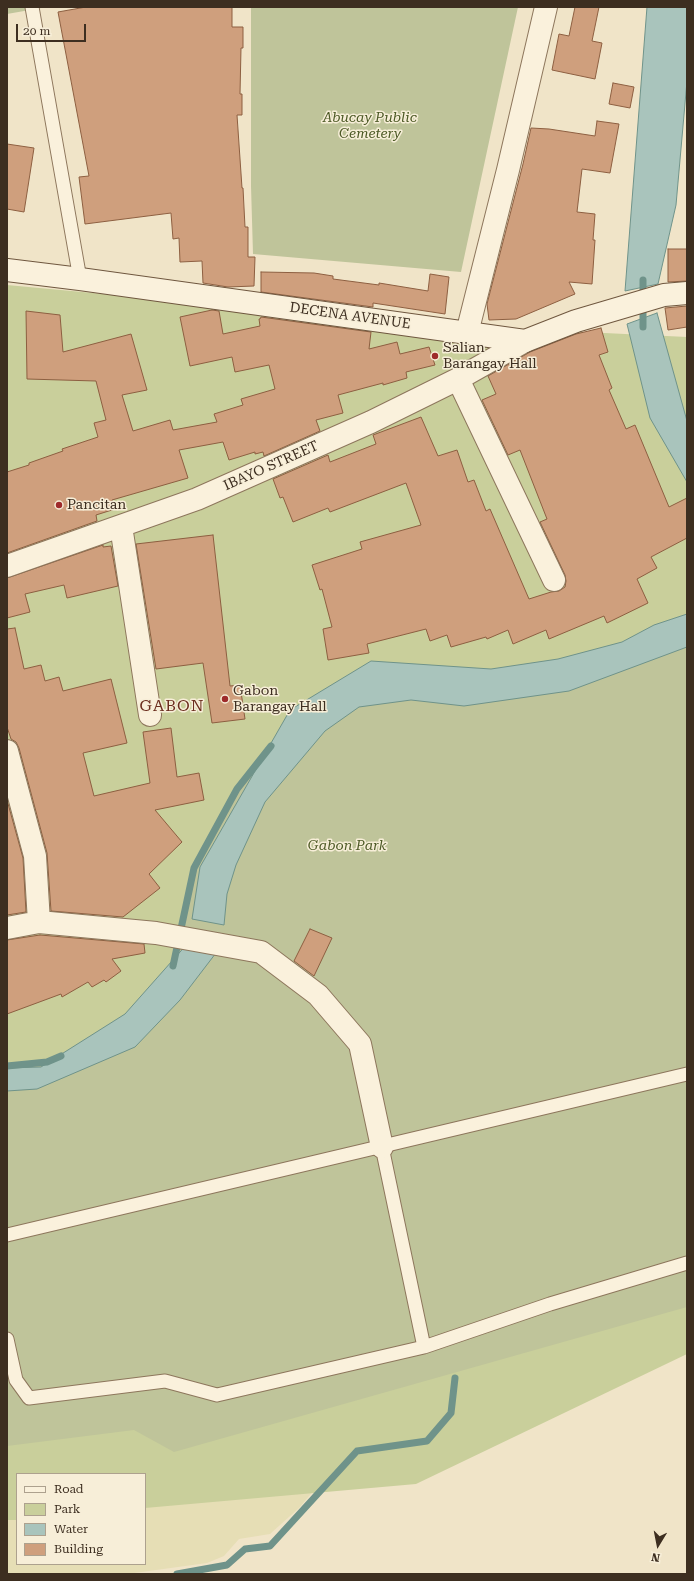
<!DOCTYPE html>
<html>
<head>
<meta charset="utf-8">
<style>
  body { margin:0 }
  #map { position:relative; width:694px; height:1581px; overflow:hidden; background:#f0e4c8; font-family:"Roboto Serif",serif }
  canvas { display:block }
  .frame { position:absolute; inset:0; border:8px solid #3d2e20; pointer-events:none }
  .legend { position:absolute; left:16px; top:1473px; width:130px; height:92px; box-sizing:border-box; background:#f7eed8; border:1px solid #ada18e; margin:0; padding:5px 7px; list-style:none; font-size:12px; color:#3d2e20 }
  .legend li { display:flex; align-items:center; gap:8px; height:20px }
  .legend b { width:20px; border:1px solid #ada18e }
  .north { position:absolute; left:638px; top:1525px; width:40px; height:40px; -webkit-text-stroke:3px #f7eed8; paint-order:stroke; rotate:190deg; font-size:11px; font-weight:700; line-height:16px; text-align:center; color:#3d2e20 }
  .north::after { content:''; display:block; margin:auto; width:14px; height:18px; background:#3d2e20; clip-path:polygon(50% 0,100% 100%,50% 72%,0 100%) }
  .scale { position:absolute; left:16px; top:24px; width:70px; height:18px; box-sizing:border-box; border:2px solid #3d2e20; border-top:0; padding-left:5px; font-size:12px; line-height:14px; white-space:nowrap; color:#3d2e20; -webkit-text-stroke:3px #f7eed8; paint-order:stroke }
</style>
</head>
<body>
<div id="map">
<canvas width="694" height="1581"></canvas>
<div class="frame"></div>
<ul class="legend">
<li><b style="height:5px;background:#faf1dc"></b>Road</li>
<li><b style="height:11px;background:#c9cf9b"></b>Park</li>
<li><b style="height:11px;background:#a9c4bc"></b>Water</li>
<li><b style="height:11px;background:#cf9f7d"></b>Building</li>
</ul>
<div class="north">N</div>
<div class="scale">20 m</div>
</div>
<script>
const g = document.querySelector('canvas').getContext('2d');
g.lineJoin = 'round';
function fill(path, color) { g.fillStyle = color; g.fill(path, 'evenodd'); }
const poly = rows => new Path2D(rows.map(r => 'M' + r).join(''));
function strokePath(path, color, width, dash) { g.strokeStyle = color; g.lineWidth = width; g.lineCap = dash ? 'butt' : 'round'; g.setLineDash(dash || []); g.stroke(path); }
function write(font, color, halo, rows, align = 'center') {
  g.font = font + ' "Roboto Serif",serif'; g.lineWidth = 3; g.setLineDash([]); g.textBaseline = 'middle'; g.strokeStyle = halo; g.fillStyle = color; for (const [text, x, y, turn = 0] of rows) {
    g.save(); g.translate(x, y); g.rotate((+turn || 0) * Math.PI / 180); g.textAlign = isNaN(turn) ? turn : align; if (halo) g.strokeText(text, 0, 0); g.fillText(text, 0, 0); g.restore();
  }
}
fill(poly([
  [7,1445,338,1462,299,1508,270,1534,239,1539,224,1556,207,1563,127,1574,7,1574],
  [17,1474,145,1474,145,1564,17,1564]
]), '#e6deb5');
fill(poly([
  [7,285,179,301,357,321,687,337,687,1354,416,1484,145,1508,145,1474,17,1474,17,1520,7,1520]
]), '#c9cf9b');
fill(poly([
  [7,7,47,7,7,14],
  [251,7,518,7,461,272,253,254,251,186],
  [687,613,687,1307,174,1452,134,1430,7,1446,7,1066,47,1061,98,1042,173,969,194,868,237,789,301,706,487,683,619,663]
]), '#bfc49a');
const water = poly([
  [647,7,687,7,687,81,676,205,658,284,625,291,647,7],
  [657,313,687,421,687,482,650,418,627,324,657,313],
  [687,614,687,647,569,691,464,706,411,700,359,707,325,731,265,802,236,865,227,894,224,925,192,919,200,867,290,710,371,661,491,669,558,659,622,642,654,625,687,614],
  [188,943,219,949,180,1000,135,1047,37,1089,7,1091,7,1068,41,1067,125,1014,188,943]
]);
fill(water, '#a9c4bc');
strokePath(water, '#6f938a', 1);
strokePath(poly([
  [643,280,643,327],
  [173,966,194,868,237,789,271,746],
  [7,1066,47,1062,61,1056],
  [177,1574,227,1565,245,1549,270,1546,357,1451,427,1441,451,1413,455,1378]
]), '#6f938a', 7);
const building = poly([
  [86,7,232,7,232,27,243,27,243,48,241,48,240,94,242,94,242,115,237,115,242,188,243,188,245,227,248,227,248,257,255,257,254,286,228,287,203,283,202,261,180,262,179,238,173,239,171,213,85,224,79,177,89,176,58,12,86,7],
  [575,7,599,7,592,41,602,43,595,79,552,70,559,34,569,36,575,7],
  [613,83,634,87,630,108,609,104,613,83],
  [597,121,619,124,610,173,582,169,577,212,595,214,593,240,595,240,592,284,569,282,575,294,516,319,489,320,487,304,523,164,531,128,549,129,595,136,597,121],
  [7,144,34,148,24,212,7,209,7,144],
  [668,249,687,249,687,281,668,282,668,249],
  [261,272,314,273,333,276,333,279,379,285,379,283,428,291,430,274,449,277,445,314,373,303,373,307,261,292,261,272],
  [687,306,687,327,668,330,665,308,687,306],
  [212,310,219,311,223,334,260,326,259,319,260,319,261,317,371,332,369,349,397,342,400,354,429,347,435,365,406,372,407,378,383,385,383,383,338,395,343,413,316,420,320,431,264,456,263,452,255,454,255,452,229,460,223,442,179,450,188,478,112,500,115,509,96,515,97,521,7,553,7,472,29,465,29,463,63,451,62,449,98,437,94,423,106,420,96,381,27,379,26,311,60,315,63,352,131,334,147,390,122,395,133,431,170,420,173,430,217,422,214,414,243,405,241,399,275,389,269,365,235,372,232,357,190,366,180,317,212,310],
  [601,328,608,352,599,355,612,388,609,390,626,429,635,425,669,507,687,498,687,538,651,557,657,568,637,579,648,603,607,623,604,616,549,639,546,630,513,644,508,630,487,639,486,637,451,647,447,635,430,641,426,629,367,644,369,653,328,660,323,629,332,627,322,589,320,590,312,565,362,549,360,542,421,525,406,483,330,512,328,508,293,522,283,497,280,498,273,479,328,455,330,462,376,444,373,435,421,417,438,456,457,450,468,482,474,480,486,511,490,509,529,599,551,592,559,591,565,587,566,581,565,575,540,522,547,519,520,450,508,455,482,400,496,394,488,376,530,352,576,334,601,328],
  [213,535,230,686,240,685,245,719,212,723,203,663,156,669,136,544,213,535],
  [103,545,103,547,111,546,118,586,67,598,64,585,25,594,30,612,7,618,7,578,103,545],
  [15,628,24,669,41,665,45,681,59,677,63,691,111,679,127,743,83,753,94,796,150,783,143,732,171,728,177,777,199,773,204,800,155,810,182,842,149,874,160,888,123,917,51,911,47,853,19,748,16,742,11,739,7,727,7,629,15,628],
  [7,800,23,858,26,912,7,915,7,800],
  [310,929,332,938,314,976,294,961,310,929],
  [40,935,144,944,145,953,112,959,121,971,106,982,104,980,92,987,88,982,62,997,61,994,7,1014,7,940,40,935]
]);
fill(building, '#cf9f7d');
strokePath(building, '#8d5f41', 1);
const service = poly([
  [32,7,80,279],
  [382,1147,424,1347],
  [7,1235,687,1074],
  [7,1339,16,1380,29,1398,165,1381,217,1395,424,1347,550,1304,687,1263]
]);
const minor = poly([
  [467,333,508,170,546,7],
  [458,379,554,580],
  [121,526,150,715],
  [7,566,197,499,371,422,458,379,525,341],
  [7,751,35,856,39,922],
  [7,928,39,922,156,933,261,952,318,995,360,1044,382,1147]
]);
const secondary = poly([
  [7,270,80,279,525,341,576,321,664,295,687,293]
]);
strokePath(service, '#8d765c', 15);
strokePath(minor, '#8d765c', 24);
strokePath(secondary, '#6f573f', 24);
strokePath(service, '#faf1dc', 13);
strokePath(minor, '#faf1dc', 22);
strokePath(secondary, '#faf1dc', 22);
for (const [x, y, r, color] of [
  [435,356,4,"#9e2a2b"],
  [59,505,4,"#9e2a2b"],
  [225,699,4,"#9e2a2b"]
]) { const dot = new Path2D(); dot.arc(x, y, r, 0, 2 * Math.PI); g.fillStyle = color; g.fill(dot); strokePath(dot, '#f7eed8', 1.5); }
write('italic 14px', '#4d5a26', '#f7eed8', [
  ["Abucay Public",370,118],
  ["Cemetery",370,134],
  ["Gabon Park",347,846]
]);
write('14px', '#3d2e20', '#f7eed8', [
  ["DECENA AVENUE",350,316,8],
  ["IBAYO STREET",271,466,-24]
]);
write('14px', '#3d2e20', '#f7eed8', [
  ["Salian",443,348],
  ["Barangay Hall",443,364],
  ["Pancitan",67,505],
  ["Gabon",233,691],
  ["Barangay Hall",233,707]
], 'left');
g.letterSpacing = '1px';
write('16px', '#6b2e1e', '#f7eed8', [
  ["GABON",172,706]
]);
g.letterSpacing = '0px';
</script>
</body>
</html>
